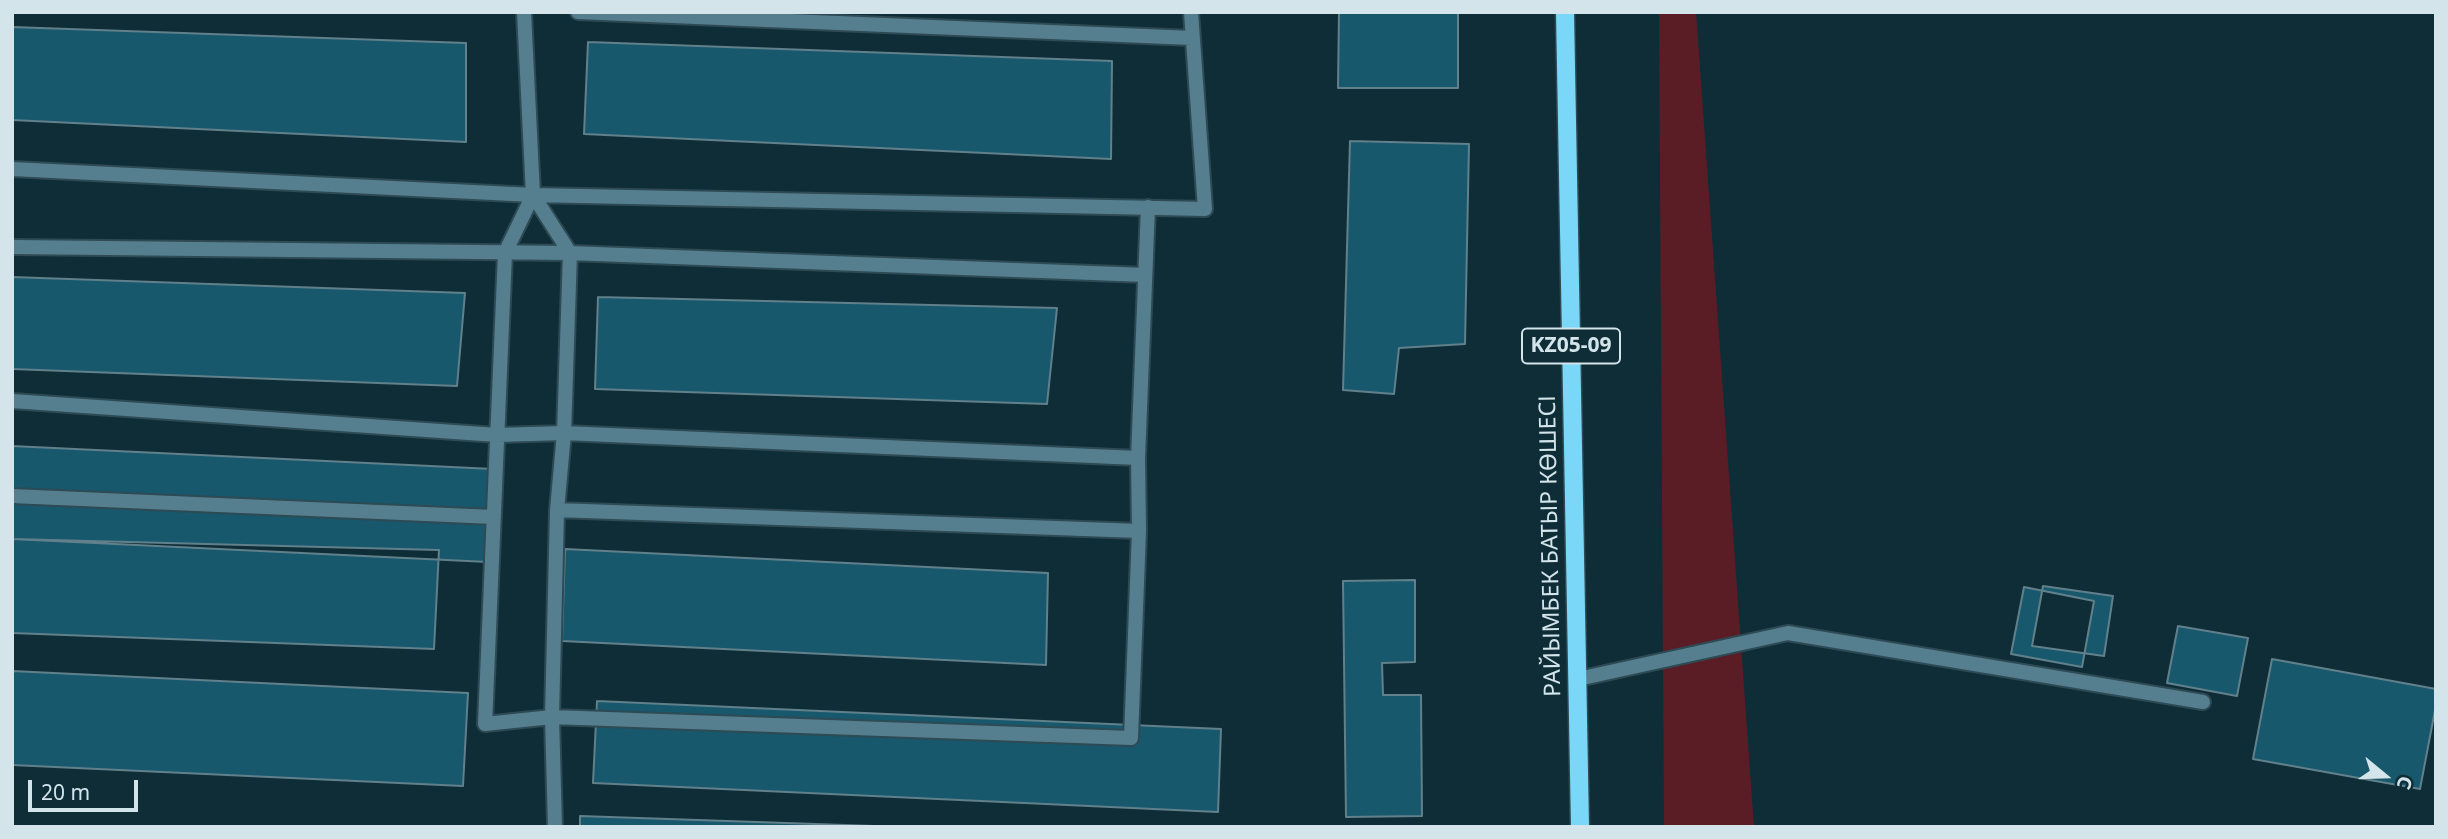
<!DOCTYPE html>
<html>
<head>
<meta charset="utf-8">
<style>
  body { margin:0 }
  #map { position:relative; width:2448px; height:839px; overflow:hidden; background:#0f2d37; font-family:"Noto Sans",sans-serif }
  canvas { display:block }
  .frame { position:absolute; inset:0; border:14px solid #d3e4ea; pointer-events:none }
  .north { position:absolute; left:2350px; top:741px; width:70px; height:70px; -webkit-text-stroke:5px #0f2d37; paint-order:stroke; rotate:109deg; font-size:19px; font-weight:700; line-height:28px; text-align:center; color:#d3e4ea }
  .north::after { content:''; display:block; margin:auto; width:24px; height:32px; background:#d3e4ea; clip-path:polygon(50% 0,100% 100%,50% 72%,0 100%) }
  .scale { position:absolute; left:28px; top:780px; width:110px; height:32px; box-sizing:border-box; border:4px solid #d3e4ea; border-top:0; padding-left:9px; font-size:21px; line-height:24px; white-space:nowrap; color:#d3e4ea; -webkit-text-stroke:5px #0f2d37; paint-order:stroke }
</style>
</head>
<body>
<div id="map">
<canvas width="2448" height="839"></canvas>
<div class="frame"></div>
<div class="north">С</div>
<div class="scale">20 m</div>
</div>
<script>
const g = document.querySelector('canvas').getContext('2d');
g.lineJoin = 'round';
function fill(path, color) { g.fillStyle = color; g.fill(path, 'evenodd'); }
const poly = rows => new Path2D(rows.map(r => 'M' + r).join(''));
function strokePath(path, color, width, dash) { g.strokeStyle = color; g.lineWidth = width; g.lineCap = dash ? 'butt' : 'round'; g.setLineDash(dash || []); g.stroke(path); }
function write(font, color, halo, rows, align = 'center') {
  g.font = font + ' "Noto Sans",sans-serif'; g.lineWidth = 5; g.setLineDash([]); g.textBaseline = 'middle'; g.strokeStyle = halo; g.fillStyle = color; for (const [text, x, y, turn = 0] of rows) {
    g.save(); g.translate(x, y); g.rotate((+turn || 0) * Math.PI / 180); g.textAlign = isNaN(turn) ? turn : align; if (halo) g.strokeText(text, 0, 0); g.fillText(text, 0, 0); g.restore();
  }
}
fill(poly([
  [1659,12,1696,12,1754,827,1664,827]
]), '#5a1d26');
const building = poly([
  [1339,12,1458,12,1458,88,1338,88,1339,12],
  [12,27,466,43,466,142,12,120,12,27],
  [588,42,1112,61,1111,159,584,134,588,42],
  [1350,141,1469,144,1465,344,1399,348,1394,394,1343,390,1350,141],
  [12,277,465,293,457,386,12,369,12,277],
  [598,297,1057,308,1047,404,595,389,598,297],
  [12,446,493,469,488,562,12,539,12,446],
  [12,539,439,550,434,649,12,633,12,539],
  [565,549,1048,573,1046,665,562,641,565,549],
  [1415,580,1415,662,1382,663,1383,695,1421,695,1422,816,1346,817,1343,581,1415,580],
  [2043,586,2113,596,2104,656,2032,646,2043,586],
  [2024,587,2094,601,2082,667,2011,654,2024,587],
  [2178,626,2248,638,2237,696,2167,683,2178,626],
  [2272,659,2436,689,2436,705,2420,789,2253,759,2272,659],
  [12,671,468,693,463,786,12,765,12,671],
  [597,701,1221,729,1218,812,593,783,597,701],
  [580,816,904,827,580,827,580,816]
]);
fill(building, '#17586c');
strokePath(building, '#61808b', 2);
const lane = poly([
  [524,12,533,195,570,253,1145,275],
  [578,12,1192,38],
  [12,169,533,195,1205,209,1191,12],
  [533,195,505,253,485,724,552,717,1131,738,1139,531],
  [12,247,570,253,564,433,557,510,552,717,555,827],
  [12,401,497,435,564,433,1138,458,1148,207],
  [12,496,494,517],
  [557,510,1139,531,1138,458],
  [1578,679,1788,633,2203,702]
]);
const primary = poly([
  [1565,12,1580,827]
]);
strokePath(lane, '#2e4a54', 18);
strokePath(primary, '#2e4a54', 21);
strokePath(lane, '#557f8f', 14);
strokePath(primary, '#7ad7f7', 18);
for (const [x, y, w] of [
  [1571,346,98]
]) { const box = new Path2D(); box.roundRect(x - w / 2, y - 17.5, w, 35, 5); g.fillStyle = '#0f2d37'; g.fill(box); strokePath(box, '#d3e4ea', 2); }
write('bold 21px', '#d3e4ea', null, [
  ["KZ05-09",1571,346]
]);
write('23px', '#d3e4ea', '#0f2d37', [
  ["РАЙЫМБЕК БАТЫР КӨШЕСІ",1551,546,-91]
]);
</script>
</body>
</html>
